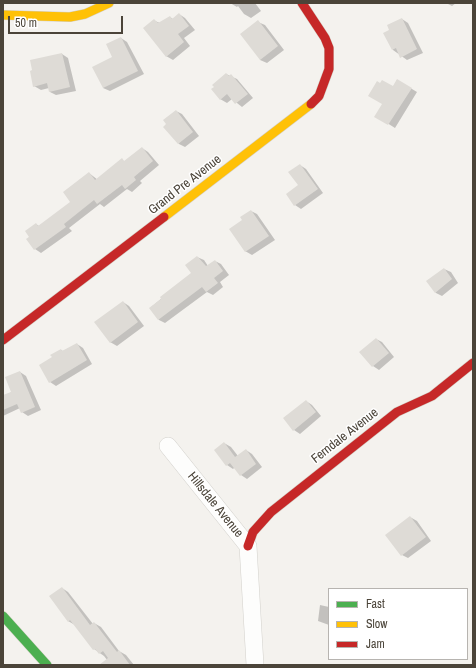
<!DOCTYPE html>
<html>
<head>
<meta charset="utf-8">
<style>
  body { margin:0 }
  #map { position:relative; width:476px; height:668px; overflow:hidden; background:#f4f2ee; font-family:"Archivo Narrow",sans-serif }
  canvas { display:block }
  .frame { position:absolute; inset:0; border:4px solid #4b4439; pointer-events:none }
  .legend { position:absolute; left:328px; top:588px; width:140px; height:72px; box-sizing:border-box; background:#fff; border:1px solid #b7b4b0; margin:0; padding:5px 7px; list-style:none; font-size:12px; color:#4b4439 }
  .legend li { display:flex; align-items:center; gap:8px; height:20px }
  .legend b { width:20px; border:1px solid #b7b4b0 }
  .scale { position:absolute; left:8px; top:16px; width:115px; height:18px; box-sizing:border-box; border:2px solid #4b4439; border-top:0; padding-left:5px; font-size:12px; line-height:14px; white-space:nowrap; color:#4b4439; -webkit-text-stroke:3px #fff; paint-order:stroke }
</style>
</head>
<body>
<div id="map">
<canvas width="476" height="668"></canvas>
<div class="frame"></div>
<ul class="legend">
<li><b style="height:5px;background:#4caf50"></b>Fast</li>
<li><b style="height:5px;background:#ffc107"></b>Slow</li>
<li><b style="height:5px;background:#c62828"></b>Jam</li>
</ul>
<div class="scale">50 m</div>
</div>
<script>
const g = document.querySelector('canvas').getContext('2d');
g.lineJoin = 'round';
function fill(path, color) { g.fillStyle = color; g.fill(path, 'evenodd'); }
const poly = rows => new Path2D(rows.map(r => 'M' + r).join(''));
function strokePath(path, color, width, dash) { g.strokeStyle = color; g.lineWidth = width; g.lineCap = dash ? 'butt' : 'round'; g.setLineDash(dash || []); g.stroke(path); }
function write(font, color, halo, rows, align = 'center') {
  g.font = font + ' "Archivo Narrow",sans-serif'; g.lineWidth = 3; g.setLineDash([]); g.textBaseline = 'middle'; g.strokeStyle = halo; g.fillStyle = color; for (const [text, x, y, turn = 0] of rows) {
    g.save(); g.translate(x, y); g.rotate((+turn || 0) * Math.PI / 180); g.textAlign = isNaN(turn) ? turn : align; if (halo) g.strokeText(text, 0, 0); g.fillText(text, 0, 0); g.restore();
  }
}
fill(poly([
  [230,3,255,3,261,11,251,18,244,14,238,6,237,7],
  [446,3,456,3,452,6],
  [179,14,185,18,195,30,184,38,190,46,173,60,166,56,155,21,160,23,170,17,173,19],
  [402,19,408,23,423,53,407,60,393,50,390,30],
  [258,22,265,25,284,50,267,63,260,60],
  [121,38,127,42,144,74,110,91,103,88],
  [62,54,68,58,76,91,56,95,50,92,49,88,41,90,34,86],
  [226,74,237,79,253,98,242,107,232,99,227,103,220,99],
  [397,80,417,92,395,128,376,116],
  [176,111,182,114,199,136,185,147,179,144,165,127],
  [142,148,148,152,159,165,140,181,142,183,132,192,127,189,104,207,100,204,69,228,72,231,41,253,35,249,28,239,36,224,39,226,72,202,89,173,98,180,122,160,126,162],
  [300,165,306,169,323,193,301,209,295,205,300,186],
  [251,211,257,214,275,240,252,255,245,251,243,220],
  [197,257,204,260,208,266,215,261,221,264,229,275,220,282,223,287,213,295,207,292,165,323,159,320,150,308,192,273],
  [444,269,451,272,458,283,442,296,436,293,427,281],
  [123,302,129,306,144,326,117,346,110,342],
  [376,339,382,342,394,357,379,370,373,366],
  [77,344,83,348,92,364,56,386,50,382,53,358,61,350,63,351],
  [20,372,26,376,41,410,28,416,22,412,20,408,3,416,3,396,12,392],
  [306,401,312,405,321,416,300,434,294,430,284,418],
  [224,443,231,447,238,456,246,450,252,454,262,467,247,479,241,475,235,467,233,469,227,465],
  [410,517,417,521,431,541,408,558,402,555],
  [62,588,68,592,93,624,94,623,101,627,119,651,126,655,134,665,111,665,104,656,94,649,75,625,68,621],
  [320,605,329,607,329,625,318,621]
]), '#0003');
fill(poly([
  [179,13,189,26,178,34,184,42,166,57,143,28,154,19,158,23,170,16,172,19],
  [402,18,417,49,400,58,396,48,392,50,383,33,389,30,387,25],
  [258,20,278,46,260,60,240,34],
  [121,37,138,71,103,88,92,67,112,57,106,44],
  [62,53,70,87,49,92,47,83,33,87,30,71,32,70,30,60],
  [226,73,229,76,231,74,248,94,235,104,227,94,220,100,211,89,214,87,212,85],
  [397,79,412,88,388,125,374,117,382,104,368,96,377,81,380,83,382,80,393,86],
  [176,110,193,132,178,144,163,127,166,124,163,120],
  [142,147,153,161,134,177,136,180,125,189,122,185,97,204,94,200,64,224,66,227,34,250,26,239,29,237,25,231,36,223,38,226,70,202,63,192,89,172,95,180,122,158,124,161],
  [300,164,318,189,294,206,286,194,298,185,288,172],
  [251,210,269,236,245,252,229,229,242,220,240,217],
  [197,256,206,266,215,260,223,271,214,278,218,283,206,292,202,287,158,320,149,308,161,299,160,297,191,273,185,265],
  [444,268,452,279,435,293,426,281],
  [123,301,138,322,110,343,94,322],
  [376,338,389,353,372,367,359,352],
  [77,343,87,360,49,383,39,365,52,357,50,355,61,349,62,351],
  [20,371,35,407,21,413,17,404,3,410,3,395,11,392,5,377],
  [306,400,316,412,293,431,283,418],
  [224,442,235,457,246,449,256,464,240,476,230,463,226,466,214,450],
  [410,516,426,537,401,556,385,535],
  [62,587,90,625,94,622,117,652,119,650,130,665,99,665,108,658,103,651,99,654,95,649,93,650,70,620,68,622,49,596]
]), '#dedbd6');
const street = poly([
  [168,446,248,546,255,665]
]);
const fast = poly([
  [3,616,47,665]
]);
const slow = poly([
  [3,15,70,17,85,14,109,3],
  [164,217,311,104]
]);
const jam = poly([
  [302,3,325,38,329,48,329,69,319,96,311,104],
  [3,340,164,217],
  [248,546,253,532,271,512,397,412,432,396,473,363]
]);
strokePath(street, '#d2d0cb', 18);
strokePath(fast, '#d3cfc5', 10);
strokePath(slow, '#d3cfc5', 10);
strokePath(jam, '#d3cfc5', 10);
strokePath(street, '#fdfdfc', 17);
strokePath(fast, '#4caf50', 9);
strokePath(slow, '#ffc107', 9);
strokePath(jam, '#c62828', 9);
write('13px', '#4b4439', '#fff', [
  ["Grand Pre Avenue",185,185,-38],
  ["Ferndale Avenue",345,436,-38],
  ["Hillsdale Avenue",215,505,51]
]);
</script>
</body>
</html>
